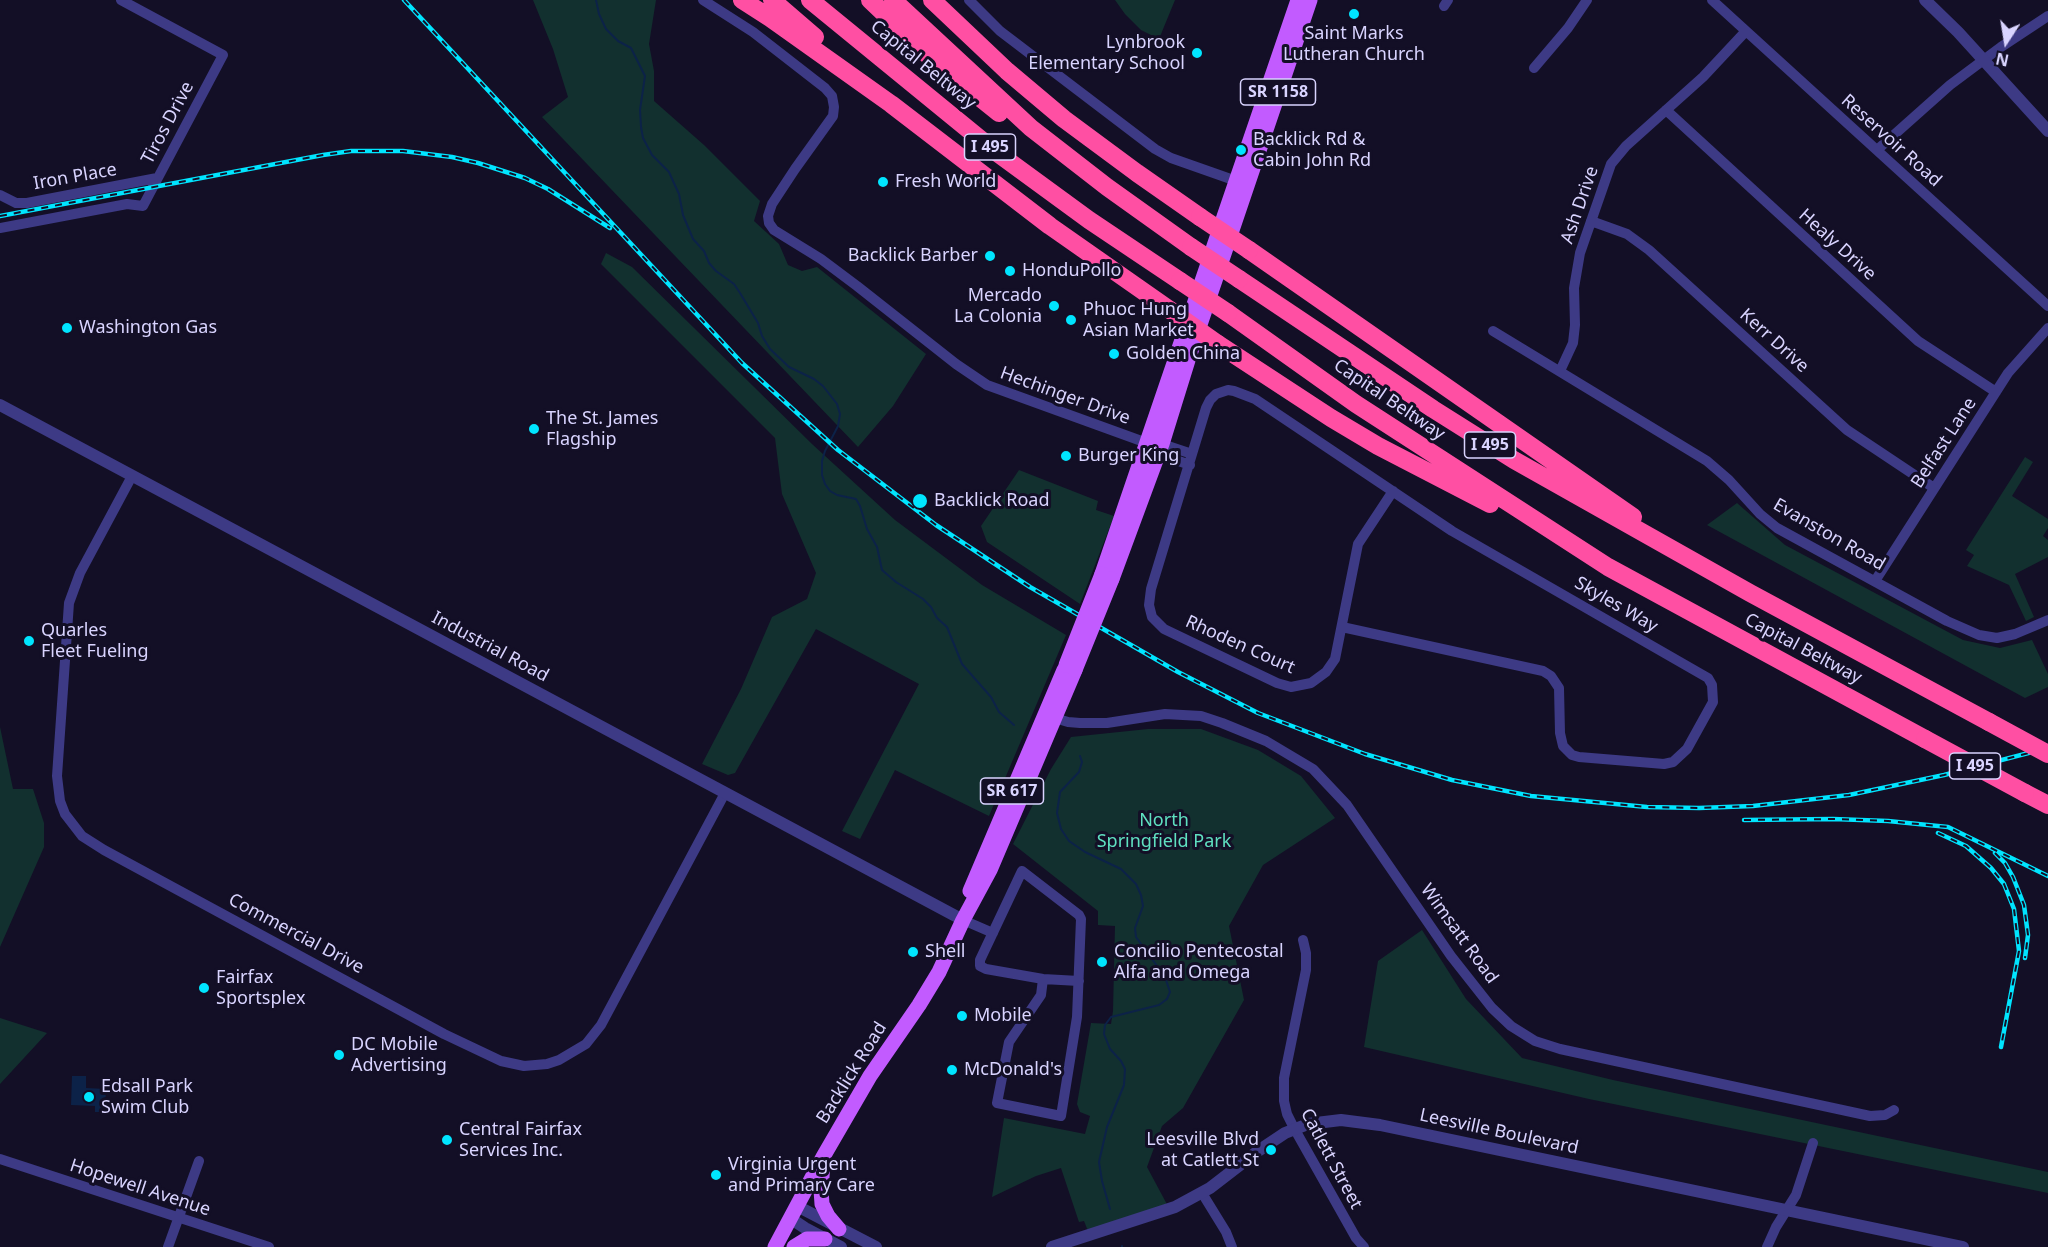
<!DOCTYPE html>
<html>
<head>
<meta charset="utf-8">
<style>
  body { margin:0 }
  #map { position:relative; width:2048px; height:1247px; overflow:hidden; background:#130f26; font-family:"Noto Sans",sans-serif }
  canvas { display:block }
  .north { position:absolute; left:1976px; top:12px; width:60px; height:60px; -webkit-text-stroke:4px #130f26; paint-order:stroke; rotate:192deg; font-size:16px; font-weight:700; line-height:24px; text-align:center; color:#d9d4ff }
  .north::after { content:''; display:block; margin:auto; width:21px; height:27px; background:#d9d4ff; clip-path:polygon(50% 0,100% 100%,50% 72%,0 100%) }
</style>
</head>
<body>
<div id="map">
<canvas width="2048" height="1247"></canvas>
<div class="north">N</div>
</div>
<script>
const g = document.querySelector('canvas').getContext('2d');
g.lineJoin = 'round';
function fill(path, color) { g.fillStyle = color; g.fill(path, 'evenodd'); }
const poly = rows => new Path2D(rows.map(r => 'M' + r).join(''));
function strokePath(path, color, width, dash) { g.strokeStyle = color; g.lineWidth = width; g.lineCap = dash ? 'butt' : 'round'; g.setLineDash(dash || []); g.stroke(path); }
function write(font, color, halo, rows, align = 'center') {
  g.font = font + ' "Noto Sans",sans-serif'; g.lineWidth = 6; g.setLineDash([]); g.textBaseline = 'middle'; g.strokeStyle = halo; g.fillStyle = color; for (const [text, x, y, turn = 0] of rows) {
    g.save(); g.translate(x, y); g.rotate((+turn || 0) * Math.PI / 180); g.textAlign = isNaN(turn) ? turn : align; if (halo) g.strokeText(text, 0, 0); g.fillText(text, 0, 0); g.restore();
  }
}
fill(poly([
  [533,0,656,0,649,44,654,71,654,101,704,145,760,201,754,221,779,244,788,265,802,271,817,267,926,354,893,406,858,447,542,117,568,97,553,49],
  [1115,0,1175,0,1159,39,1141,30,1125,14],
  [606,253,632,267,812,444,895,520,982,585,1066,635,989,816,895,770,860,839,842,831,919,684,816,629,735,773,728,775,702,764,741,689,772,617,807,599,816,573,782,494,775,438,601,264],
  [2025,457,2033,462,2012,496,2048,519,2048,528,2043,536,2048,540,2048,557,2015,574,2034,617,2026,621,2009,585,1967,566,1974,555,1966,550],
  [1019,470,1098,501,1096,510,1114,516,1080,604,987,542,981,526],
  [1737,503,1785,545,1963,640,2000,648,2032,640,2048,674,2048,687,2025,698,1707,525],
  [0,727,13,789,33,789,44,823,44,847,0,947],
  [1148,729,1201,729,1258,750,1301,776,1335,818,1263,865,1229,926,1244,1000,1183,1108,1162,1126,1147,1167,1170,1210,1090,1236,1084,1221,1079,1222,1061,1168,1036,1176,992,1197,1004,1118,1085,1134,1090,1116,1080,1112,1077,1104,1091,1023,1111,1024,1113,1011,1115,926,1098,925,1098,911,1013,844,1051,769,1071,737],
  [1422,930,1466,999,1522,1058,1613,1080,2048,1172,2048,1193,1589,1099,1364,1047,1378,961],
  [0,1018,47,1033,0,1084]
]), '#12302f');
fill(poly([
  [72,1076,86,1076,86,1088,106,1089,105,1112,95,1112,95,1106,71,1105]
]), '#0c2248');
strokePath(poly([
  [596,0,599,14,606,29,618,41,631,48,645,76,640,110,641,127,643,138,652,155,669,172,673,181,679,194,683,215,693,239,704,251,709,263,716,271,734,284,740,293,758,323,762,336,770,349,789,367,814,379,823,386,837,404,840,414,838,426,825,451,822,461,822,475,825,484,830,491,837,495,856,499,860,506,867,529,877,547,882,570,896,582,923,599,931,607,937,618,947,627,962,664,991,697,999,712,1014,725],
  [1080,756,1082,762,1079,772,1060,792,1057,813,1061,829,1069,841,1085,852,1121,869,1136,884,1141,895,1143,906,1135,928,1136,937,1165,977,1170,992,1167,999,1159,1005,1111,1017,1105,1025,1104,1034,1110,1049,1121,1061,1125,1069,1124,1085,1107,1127,1099,1162,1102,1181,1110,1209],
  [1122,1246,1122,1247]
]), '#0c2248', 2);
strokePath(poly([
  [703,0,753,32,825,88,832,96,834,107,833,116,795,169,772,204,768,216,769,223,774,230,821,259,857,286,956,364,987,385,1147,443,1162,444,1192,454],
  [969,0,1000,31,1155,149,1171,158,1242,183],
  [1712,0,2048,306],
  [1444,6,1448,0],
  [1534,68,1568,28,1587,0],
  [1666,110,1918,341,1996,392],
  [1877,150,1950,85,2001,47,2048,16],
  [0,195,16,203,27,203,157,178],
  [1591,221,1627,234,1649,250,1847,430,1934,488],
  [0,228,127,204,143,206,223,55,121,0],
  [1493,331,1707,461,1729,480,1760,514,1777,528,1947,621,1979,635,1997,638,2015,634,2048,620],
  [1560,371,1573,343,1575,325,1574,288,1580,253,1611,164,1626,146,1703,77,1746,31],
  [1154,450,1159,454,1190,465],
  [132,476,80,573,69,603,57,776,60,801,65,814,82,836,104,850,444,1034,501,1061,524,1066,547,1064,559,1060,586,1044,601,1025,725,793],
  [1875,581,2008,373,2048,328],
  [1342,627,1543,671,1551,676,1559,688,1560,733,1563,746,1572,755,1579,757,1664,764,1673,762,1687,749,1713,702,1712,685,1708,678,1701,674,1452,531,1255,399,1234,391,1228,390,1216,394,1210,400,1206,408,1151,589,1149,605,1152,617,1164,629,1277,683,1291,687,1311,683,1326,672,1335,659,1358,544,1393,491],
  [1048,716,1068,722,1080,723,1107,723,1165,714,1201,716,1222,723,1266,741,1313,769,1347,805,1451,956,1492,1008,1511,1026,1535,1041,1560,1049,1870,1116,1885,1115,1894,1110],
  [963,920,993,933],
  [1303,940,1306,953,1306,970,1284,1078,1284,1101,1287,1114,1294,1128,1356,1238,1364,1247],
  [1043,979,1041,995,1009,1042,997,1103,1061,1116,1077,1017,1081,919,1079,915,1022,871,980,960,980,966,986,969,1043,979,1079,981],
  [0,1159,269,1247],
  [1202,1193,1226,1232,1232,1247],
  [168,1247,199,1161],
  [1767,1247,1776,1227,1796,1195,1813,1143]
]), '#3d3a85', 10);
strokePath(poly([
  [1925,0,1958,32,2048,131],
  [0,405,963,920],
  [797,1206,876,1247],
  [790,1218,805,1228,841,1247],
  [1052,1247,1175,1207,1210,1188,1258,1151,1285,1133,1308,1124,1341,1120,1380,1125,1963,1247]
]), '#3d3a85', 12);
strokePath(poly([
  [1102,574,1298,0],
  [1112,579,1162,444,1189,357,1310,0],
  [970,891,1064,670],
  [823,1163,821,1190,822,1204,828,1216,839,1229],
  [775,1247,823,1157,870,1076,919,1005,939,972,963,920,990,870,1075,670],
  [794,1247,807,1239,825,1239]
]), '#c25bff', 15);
strokePath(poly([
  [742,0,770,18,891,104,1050,226,1170,310],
  [772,0,815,37],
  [810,0,996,152,1089,220,1180,281],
  [870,0,933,60,999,113],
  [893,0,1031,128,1107,187,1191,247],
  [932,0,1007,71,1064,119,1137,173,1200,217],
  [1249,250,1633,517],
  [1239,279,1433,409,1514,460,1750,593,1989,722],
  [1228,313,1356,404,1608,567,1925,739],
  [1218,344,1331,418,1378,446,1490,504],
  [2025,793,2048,805]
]), '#ff4fa3', 18);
const rail = poly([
  [404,0,742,363,838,450,936,525,1030,587,1178,672,1258,713,1365,754,1452,780,1531,796,1647,807,1699,808,1753,806,1849,795,1944,775,2048,748],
  [0,216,323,155,351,151,403,151,452,157,478,163,525,178,548,189,610,228],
  [1744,820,1833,819,1888,821,1948,827,2048,876],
  [1938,833,1966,846,1991,868,2004,884,2014,909,2019,951,2001,1047],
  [1995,853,2005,863,2013,877,2024,905,2028,935,2025,958]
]);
strokePath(rail, '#00e5ff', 4.5);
strokePath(rail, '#130f26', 2, [7]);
strokePath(poly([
  [1066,665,1102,574],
  [1075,670,1112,579]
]), '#c25bff', 15);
strokePath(poly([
  [1200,217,1249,250],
  [1191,247,1239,279],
  [1180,281,1228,313],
  [1170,310,1218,344],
  [1989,722,2048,754],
  [1925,739,2025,793]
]), '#ff4fa3', 18);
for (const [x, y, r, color] of [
  [1354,14,6,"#00e5ff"],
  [1197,53,6,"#00e5ff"],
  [1241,150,6,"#00e5ff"],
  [883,182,6,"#00e5ff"],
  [990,256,6,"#00e5ff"],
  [1010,271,6,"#00e5ff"],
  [1054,306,6,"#00e5ff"],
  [1071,320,6,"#00e5ff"],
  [67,328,6,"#00e5ff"],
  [1114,354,6,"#00e5ff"],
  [534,429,6,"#00e5ff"],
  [1066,456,6,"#00e5ff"],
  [920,501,8,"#00e5ff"],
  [29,641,6,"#00e5ff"],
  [913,952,6,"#00e5ff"],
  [1102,962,6,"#00e5ff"],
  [204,988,6,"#00e5ff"],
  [962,1016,6,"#00e5ff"],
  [339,1055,6,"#00e5ff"],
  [952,1070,6,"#00e5ff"],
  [89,1097,6,"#00e5ff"],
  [447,1140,6,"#00e5ff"],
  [1271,1150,6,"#00e5ff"],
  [716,1175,6,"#00e5ff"]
]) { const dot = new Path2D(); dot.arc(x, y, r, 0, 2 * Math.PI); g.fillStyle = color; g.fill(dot); strokePath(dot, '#130f26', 2); }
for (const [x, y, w] of [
  [1278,92,75],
  [990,147,51],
  [1490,445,51],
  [1975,766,51],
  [1012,791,63]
]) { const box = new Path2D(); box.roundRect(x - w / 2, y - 13, w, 26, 4.5); g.fillStyle = '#130f26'; g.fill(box); strokePath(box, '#d9d4ff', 1.5); }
write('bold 16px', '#d9d4ff', null, [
  ["SR 1158",1278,92],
  ["I 495",990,147],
  ["I 495",1490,445],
  ["I 495",1975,766],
  ["SR 617",1012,791]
]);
write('18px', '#d9d4ff', '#130f26', [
  ["Saint Marks",1354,34,"center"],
  ["Lutheran Church",1354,55,"center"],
  ["Lynbrook",1185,43,"right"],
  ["Elementary School",1185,64,"right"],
  ["Backlick Rd &",1253,140],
  ["Cabin John Rd",1253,161],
  ["Fresh World",895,182],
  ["Backlick Barber",978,256,"right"],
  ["HonduPollo",1022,271],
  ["Mercado",1042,296,"right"],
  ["La Colonia",1042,317,"right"],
  ["Phuoc Hung",1083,310],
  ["Asian Market",1083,331],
  ["Washington Gas",79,328],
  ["Golden China",1126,354],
  ["The St. James",546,419],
  ["Flagship",546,440],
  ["Burger King",1078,456],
  ["Backlick Road",934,501],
  ["Quarles",41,631],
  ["Fleet Fueling",41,652],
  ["Shell",925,952],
  ["Concilio Pentecostal",1114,952],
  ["Alfa and Omega",1114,973],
  ["Fairfax",216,978],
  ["Sportsplex",216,999],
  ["Mobile",974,1016],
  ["DC Mobile",351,1045],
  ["Advertising",351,1066],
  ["McDonald's",964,1070],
  ["Edsall Park",101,1087],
  ["Swim Club",101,1108],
  ["Central Fairfax",459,1130],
  ["Services Inc.",459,1151],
  ["Leesville Blvd",1259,1140,"right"],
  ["at Catlett St",1259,1161,"right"],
  ["Virginia Urgent",728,1165],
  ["and Primary Care",728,1186]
], 'left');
write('18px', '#d9d4ff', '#130f26', [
  ["Capital Beltway",923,65,39],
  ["Tiros Drive",168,123,-62],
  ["Reservoir Road",1891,141,42],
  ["Iron Place",75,177,-10],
  ["Ash Drive",1580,205,-71],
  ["Healy Drive",1837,245,42],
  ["Kerr Drive",1774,341,42],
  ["Hechinger Drive",1065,396,20],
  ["Capital Beltway",1389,400,34],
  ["Belfast Lane",1944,443,-57],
  ["Evanston Road",1829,535,30],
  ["Skyles Way",1616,605,30],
  ["Rhoden Court",1240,645,24],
  ["Industrial Road",490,647,28],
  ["Capital Beltway",1803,649,28],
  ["Commercial Drive",296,934,28],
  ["Wimsatt Road",1459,934,54],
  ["Backlick Road",852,1073,-58],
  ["Leesville Boulevard",1499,1132,12],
  ["Catlett Street",1331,1159,62],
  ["Hopewell Avenue",140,1188,18]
]);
write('18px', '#5fe0c0', '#130f26', [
  ["North",1164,821],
  ["Springfield Park",1164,842]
]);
</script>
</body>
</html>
